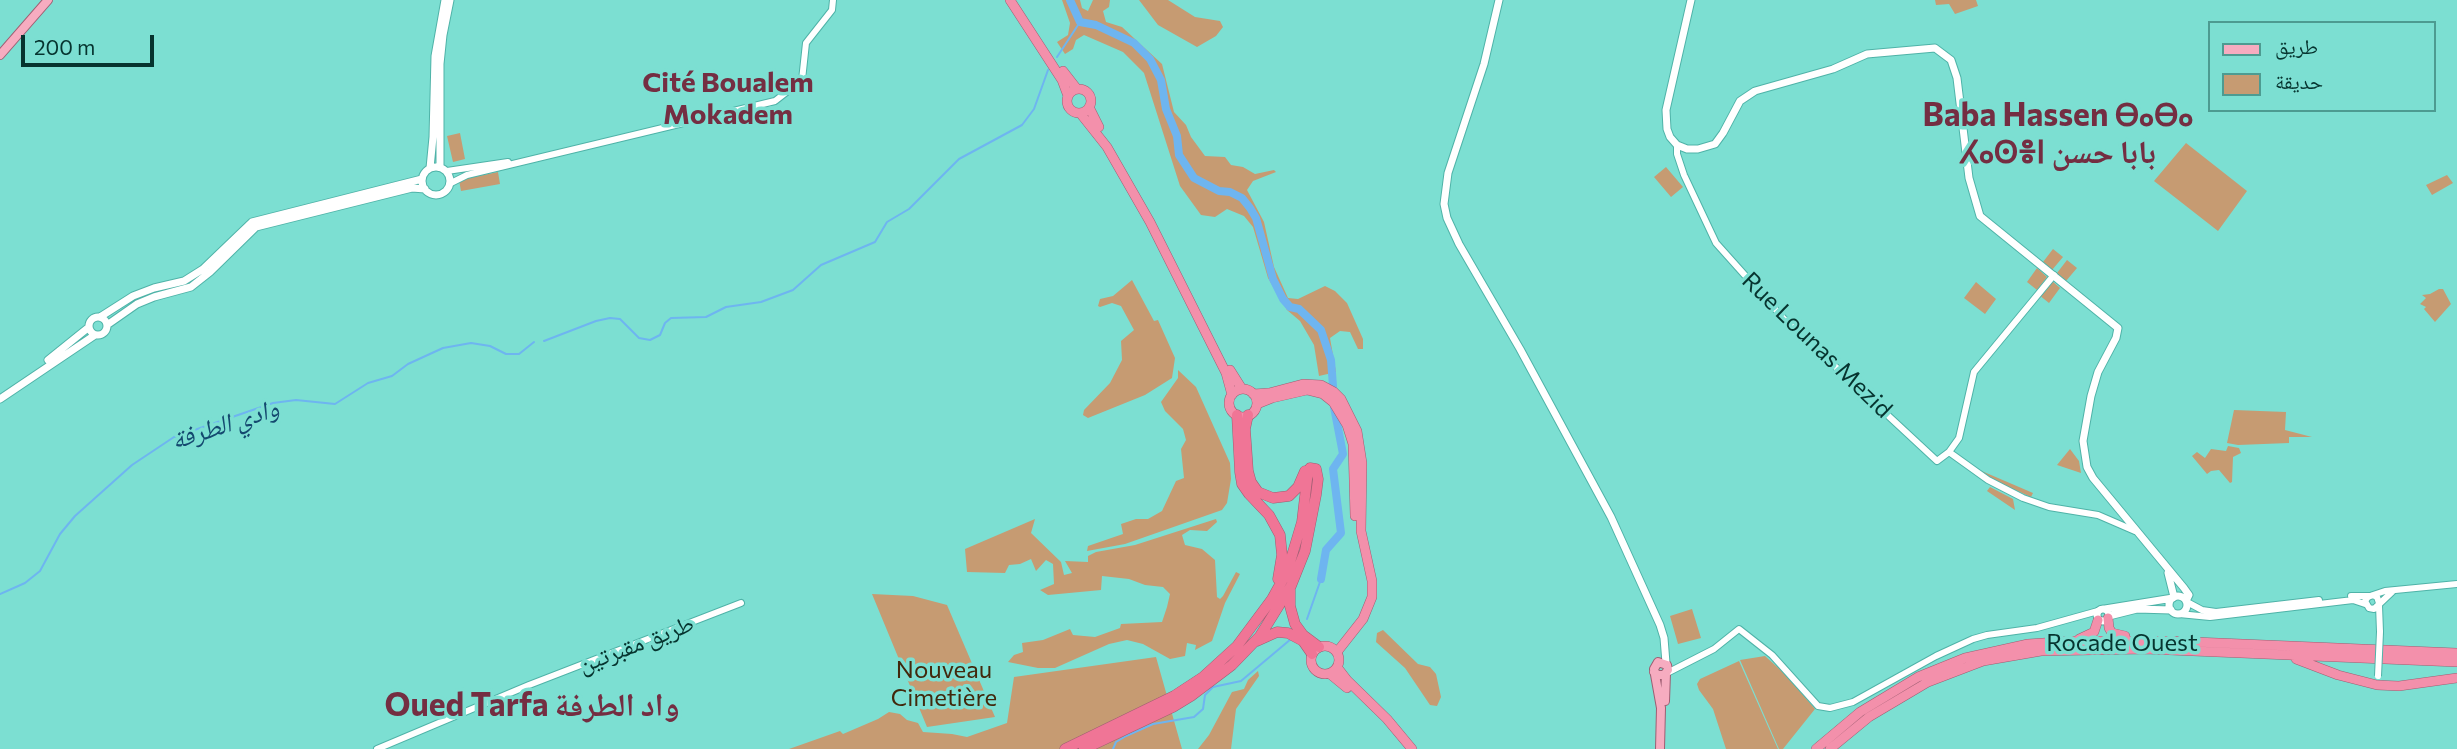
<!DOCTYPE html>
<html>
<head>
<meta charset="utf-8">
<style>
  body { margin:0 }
  #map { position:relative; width:2457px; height:749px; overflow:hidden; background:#7cdfd2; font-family:Commissioner,"Noto Naskh Arabic",sans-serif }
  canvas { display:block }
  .legend { position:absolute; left:2208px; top:21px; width:228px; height:91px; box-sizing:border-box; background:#7cdfd2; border:2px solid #4d9b91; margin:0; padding:9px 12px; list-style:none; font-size:21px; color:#06342f }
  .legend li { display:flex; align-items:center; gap:14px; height:35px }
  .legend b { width:35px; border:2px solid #4d9b91 }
  .scale { position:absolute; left:21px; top:35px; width:133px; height:32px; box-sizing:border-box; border:4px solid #06342f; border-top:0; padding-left:9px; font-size:21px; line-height:24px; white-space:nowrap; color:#06342f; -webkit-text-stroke:5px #7cdfd2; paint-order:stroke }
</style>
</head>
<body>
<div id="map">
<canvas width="2457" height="749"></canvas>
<ul class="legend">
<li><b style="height:9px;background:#f6acc0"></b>طريق</li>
<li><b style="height:19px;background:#c69b72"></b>حديقة</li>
</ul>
<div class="scale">200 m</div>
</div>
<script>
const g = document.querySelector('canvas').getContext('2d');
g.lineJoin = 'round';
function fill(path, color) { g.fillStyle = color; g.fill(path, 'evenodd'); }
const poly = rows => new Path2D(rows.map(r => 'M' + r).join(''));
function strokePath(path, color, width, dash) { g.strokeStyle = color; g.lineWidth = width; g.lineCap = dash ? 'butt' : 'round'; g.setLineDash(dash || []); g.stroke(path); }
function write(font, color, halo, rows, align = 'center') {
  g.font = font + ' Commissioner,"Noto Naskh Arabic","Noto Sans Tifinagh",sans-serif'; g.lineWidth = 7; g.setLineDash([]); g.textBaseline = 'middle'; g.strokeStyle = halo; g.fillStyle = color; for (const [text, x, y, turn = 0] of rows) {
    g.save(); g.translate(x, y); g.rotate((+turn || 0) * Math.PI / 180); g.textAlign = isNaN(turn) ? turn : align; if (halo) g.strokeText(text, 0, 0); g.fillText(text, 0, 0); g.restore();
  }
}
fill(poly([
  [1062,0,1080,0,1082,8,1088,11,1093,0,1110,0,1109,7,1103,11,1106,22,1122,27,1162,64,1174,112,1186,125,1191,137,1205,156,1225,157,1231,165,1243,167,1255,174,1274,170,1276,172,1253,181,1247,190,1264,222,1274,267,1288,298,1298,299,1325,286,1335,291,1347,303,1363,339,1363,349,1358,349,1350,332,1340,331,1330,338,1336,372,1319,376,1314,345,1300,321,1287,310,1268,278,1253,227,1244,216,1227,209,1215,217,1201,215,1180,186,1144,73,1123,52,1084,35,1076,40,1073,49,1065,54,1057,42,1068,35,1070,23],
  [1139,0,1168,0,1195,17,1220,21,1223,27,1216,36,1197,47,1158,25],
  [1935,0,1976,0,1978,6,1955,14,1949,4,1936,5],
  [460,133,465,159,453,162,447,136],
  [2186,143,2247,191,2218,231,2154,181],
  [1666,167,1683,187,1671,197,1654,177],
  [498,172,500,184,461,191,459,180],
  [2447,175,2453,183,2432,195,2426,185],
  [2053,249,2063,257,2052,270,2043,262],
  [2067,260,2077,268,2066,281,2057,273],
  [2037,268,2047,277,2037,290,2027,282],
  [1132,280,1154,321,1158,320,1175,358,1172,378,1145,395,1088,418,1083,415,1084,410,1110,383,1122,360,1121,341,1134,330,1121,306,1112,303,1100,307,1098,306,1100,299,1113,296],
  [2051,280,2060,288,2049,303,2039,295],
  [1976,282,1996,299,1985,314,1964,298],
  [2439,289,2443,289,2451,304,2435,322,2424,309,2426,307,2420,304,2426,298,2422,295,2430,294],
  [1178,370,1196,387,1230,463,1231,479,1227,503,1222,510,1125,544,1087,551,1088,546,1123,534,1121,524,1136,519,1148,519,1162,511,1176,481,1184,478,1181,449,1186,440,1183,429,1165,411,1161,402,1178,378],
  [2234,410,2286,412,2285,430,2312,437,2289,437,2289,443,2238,445,2227,443],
  [2228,446,2239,448,2241,453,2233,457,2232,482,2230,483,2219,470,2211,471,2207,474,2192,456,2197,452,2205,458,2211,449,2226,451],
  [2070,449,2079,461,2081,473,2057,465],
  [1977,469,2033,493,2031,497,2011,488,1990,479],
  [1990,487,2013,499,2015,510,1987,491],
  [1035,519,1031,533,1061,562,1064,575,1072,573,1065,561,1088,562,1088,556,1096,552,1135,545,1216,519,1217,522,1207,531,1190,530,1182,535,1185,545,1202,549,1215,560,1217,597,1220,599,1223,596,1236,572,1240,574,1225,603,1212,641,1195,650,1196,645,1187,643,1185,656,1170,659,1143,644,1127,640,1109,644,1055,668,1038,668,1008,662,1014,655,1023,652,1022,643,1043,640,1070,629,1073,635,1095,637,1120,628,1121,624,1162,622,1167,607,1170,594,1163,587,1145,585,1129,579,1102,576,1101,590,1048,595,1040,590,1054,584,1053,564,1046,560,1036,571,1031,559,1020,564,1009,565,1005,573,967,572,965,549],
  [872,594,913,596,947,605,995,717,927,727],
  [1692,609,1701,638,1678,644,1670,616],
  [1383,630,1418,664,1430,667,1436,674,1441,697,1437,706,1430,705,1405,668,1376,642,1377,633],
  [1765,656,1785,674,1815,709,1783,749,1779,749,1740,660],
  [1156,657,1182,749,789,749,840,731,843,734,878,719,889,712,900,714,907,720,918,723,923,732,952,734,967,737,1007,723,1014,677],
  [1739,661,1778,749,1726,749,1713,709,1699,690,1697,684,1700,679],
  [1258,671,1259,676,1236,709,1231,749,1198,749,1209,735,1232,692,1244,689,1248,680]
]), '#c69b72');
strokePath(poly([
  [1057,57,1080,22],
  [544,341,596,321,610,318,620,319,639,338,650,340,660,335,665,323,671,318,706,317,726,307,761,302,793,290,821,265,875,242,887,222,909,209,959,159,1022,125,1034,109,1048,70],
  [0,594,25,583,40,571,60,534,75,516,132,465,174,437,273,403,296,400,335,404,368,383,392,376,408,364,443,348,471,343,490,346,506,354,519,354,534,342],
  [1307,619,1321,579],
  [1113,749,1116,742,1126,736,1153,724,1194,717,1203,709,1205,695,1213,687,1241,681,1291,639]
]), '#6eb5f0', 2);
strokePath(poly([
  [1070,0,1080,22,1096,25,1134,43,1150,59,1161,80,1166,109,1177,136,1179,155,1194,178,1219,191,1230,192,1242,198,1250,208,1256,218,1273,279,1283,299,1290,307,1299,309,1321,330,1331,360,1333,386],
  [1321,579,1326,550,1341,533,1333,469,1343,454,1334,407]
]), '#6eb5f0', 8);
const tertiary = poly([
  [1677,145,1677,154,1684,175,1716,243,1784,319,1937,461,1949,452,1959,438,1974,372,2054,275],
  [447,171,508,162],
  [451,183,467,175,775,101,802,80,806,43,832,10,833,0],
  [1949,452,1988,480,2023,498,2049,507,2098,515,2135,531],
  [2373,595,2385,591,2457,584],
  [2351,596,2370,596],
  [2187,602,2202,610,2216,612,2319,600],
  [2379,603,2377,597,2373,595,2368,597,2365,601,2369,608,2374,609,2393,591],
  [2379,605,2380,632],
  [2179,614,2210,617,2353,600,2365,604],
  [1667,673,1714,649,1739,629,1772,655,1818,706,1830,708,1853,702,1936,656,1973,639,1987,635,2037,628,2098,611],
  [377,749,529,685,741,603]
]);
const secondary = poly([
  [1499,0,1484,64,1448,173,1444,204,1447,218,1459,244,1520,349,1611,517,1660,625,1664,638,1666,663],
  [1691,0,1666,110,1667,129,1670,137,1677,145,1687,149,1698,149,1715,144,1723,133,1740,101,1755,91,1833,69,1867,54,1935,48,1951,60,1957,78,1969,178,1980,216,2118,328,2116,338,2098,372,2091,396,2083,441,2087,467,2093,478,2184,588,2189,595,2186,601],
  '422 181a14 14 0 1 1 28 0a14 14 0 1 1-28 0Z',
  [440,167,440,64,443,35,450,0],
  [430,168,433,137,435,56,445,0],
  '89 326a9 9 0 1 1 18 0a9 9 0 1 1-18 0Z',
  [100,317,133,296,154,288,184,281,203,269,252,222,422,179],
  [107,325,137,304,154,297,191,287,210,272,256,227,412,188,425,189],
  [48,360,89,327],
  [0,399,95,335],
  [2168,573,2174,597],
  '2169 605a9 9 0 1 1 18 0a9 9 0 1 1-18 0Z',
  '2097 615a6 6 0 1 1 12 0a6 6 0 1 1-12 0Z',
  [2105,609,2173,598],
  [2109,616,2137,609,2171,610]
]);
const primary = poly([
  [0,55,48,0],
  [1654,672,1658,675,1664,675,1668,670,1667,665,1658,662,1654,669,1661,708,1660,749],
  [1665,701,1666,673]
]);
const trunk = poly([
  [1010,0,1062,80,1068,96],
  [1063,71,1077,89],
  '1067 101a12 12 0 1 1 24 0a12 12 0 1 1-24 0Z',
  [1089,107,1099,127],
  [1080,113,1107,147,1150,222,1226,373,1232,395],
  [1230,370,1242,389],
  '1229 403a14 14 0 1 1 28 0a14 14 0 1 1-28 0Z',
  [1253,394,1269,393,1303,384,1321,385,1334,392,1341,399,1357,431,1362,463,1361,531,1372,581,1372,597,1363,619,1337,652],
  [1257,404,1272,398,1307,390,1323,394,1333,402,1347,425,1353,444,1355,516],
  [2108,618,2109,628,2112,633,2125,636],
  [2079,639,2094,632,2098,620],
  '1311 660a14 14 0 1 1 28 0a14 14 0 1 1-28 0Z',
  [2296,659,2338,675,2377,685,2399,686,2457,678],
  [1337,667,1347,680,1387,719,1412,749],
  [1330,674,1347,688],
  [1816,749,1860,712,1918,677,1965,658,2028,644,2072,641,2171,641,2457,653],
  [1830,749,1869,717,1928,682,1983,661,2041,651,2145,649,2457,662]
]);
const motorway = poly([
  [1237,415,1240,472,1242,484,1249,494,1269,515,1280,535,1282,555,1278,579],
  [1248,415,1245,429,1248,471,1251,482,1258,492,1273,498,1289,496,1298,487,1305,471],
  [1290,590,1290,606,1295,624,1303,635,1319,647],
  [1257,641,1277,632,1288,633,1303,641,1312,654],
  [1065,749,1174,696,1203,677,1237,646,1272,599,1287,572,1302,522,1308,471,1310,468,1316,469,1318,479,1316,495,1305,551,1291,586,1260,636,1232,665,1191,696,1173,707,1084,749]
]);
strokePath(tertiary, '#4fb3a8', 8);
strokePath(secondary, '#4fb3a8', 9);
strokePath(primary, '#9e5e72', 10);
strokePath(trunk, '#9e5e72', 10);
strokePath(motorway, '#9e5e72', 11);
strokePath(tertiary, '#fff', 6);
strokePath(secondary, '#fff', 7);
strokePath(primary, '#f6acc0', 8);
strokePath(trunk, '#f390ab', 9);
strokePath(motorway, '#f07596', 10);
const tertiaryBridge = poly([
  [2378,676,2380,632]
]);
strokePath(tertiaryBridge, '#4fb3a8', 8, []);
strokePath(tertiaryBridge, '#fff', 6);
write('24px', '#06342f', '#7cdfd2', [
  ["Rue Lounas Mezid",1817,345,44],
  ["Rocade Ouest",2122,643],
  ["طريق مقبرتين",636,644,-21]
]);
write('24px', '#42280c', '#7cdfd2', [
  ["Nouveau",944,670],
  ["Cimetière",944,698]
]);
write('italic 26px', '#14496f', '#7cdfd2', [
  ["وادي الطرفة",225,424,-18]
]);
write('bold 28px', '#742e42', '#7cdfd2', [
  ["Cité Boualem",728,83],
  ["Mokadem",728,115]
]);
write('bold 32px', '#742e42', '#7cdfd2', [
  ["Baba Hassen ⴱⴰⴱⴰ",2058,115],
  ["ⵃⴰⵙⴻⵏ بابا حسن",2058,152],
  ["Oued Tarfa واد الطرفة",532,705]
]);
</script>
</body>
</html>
